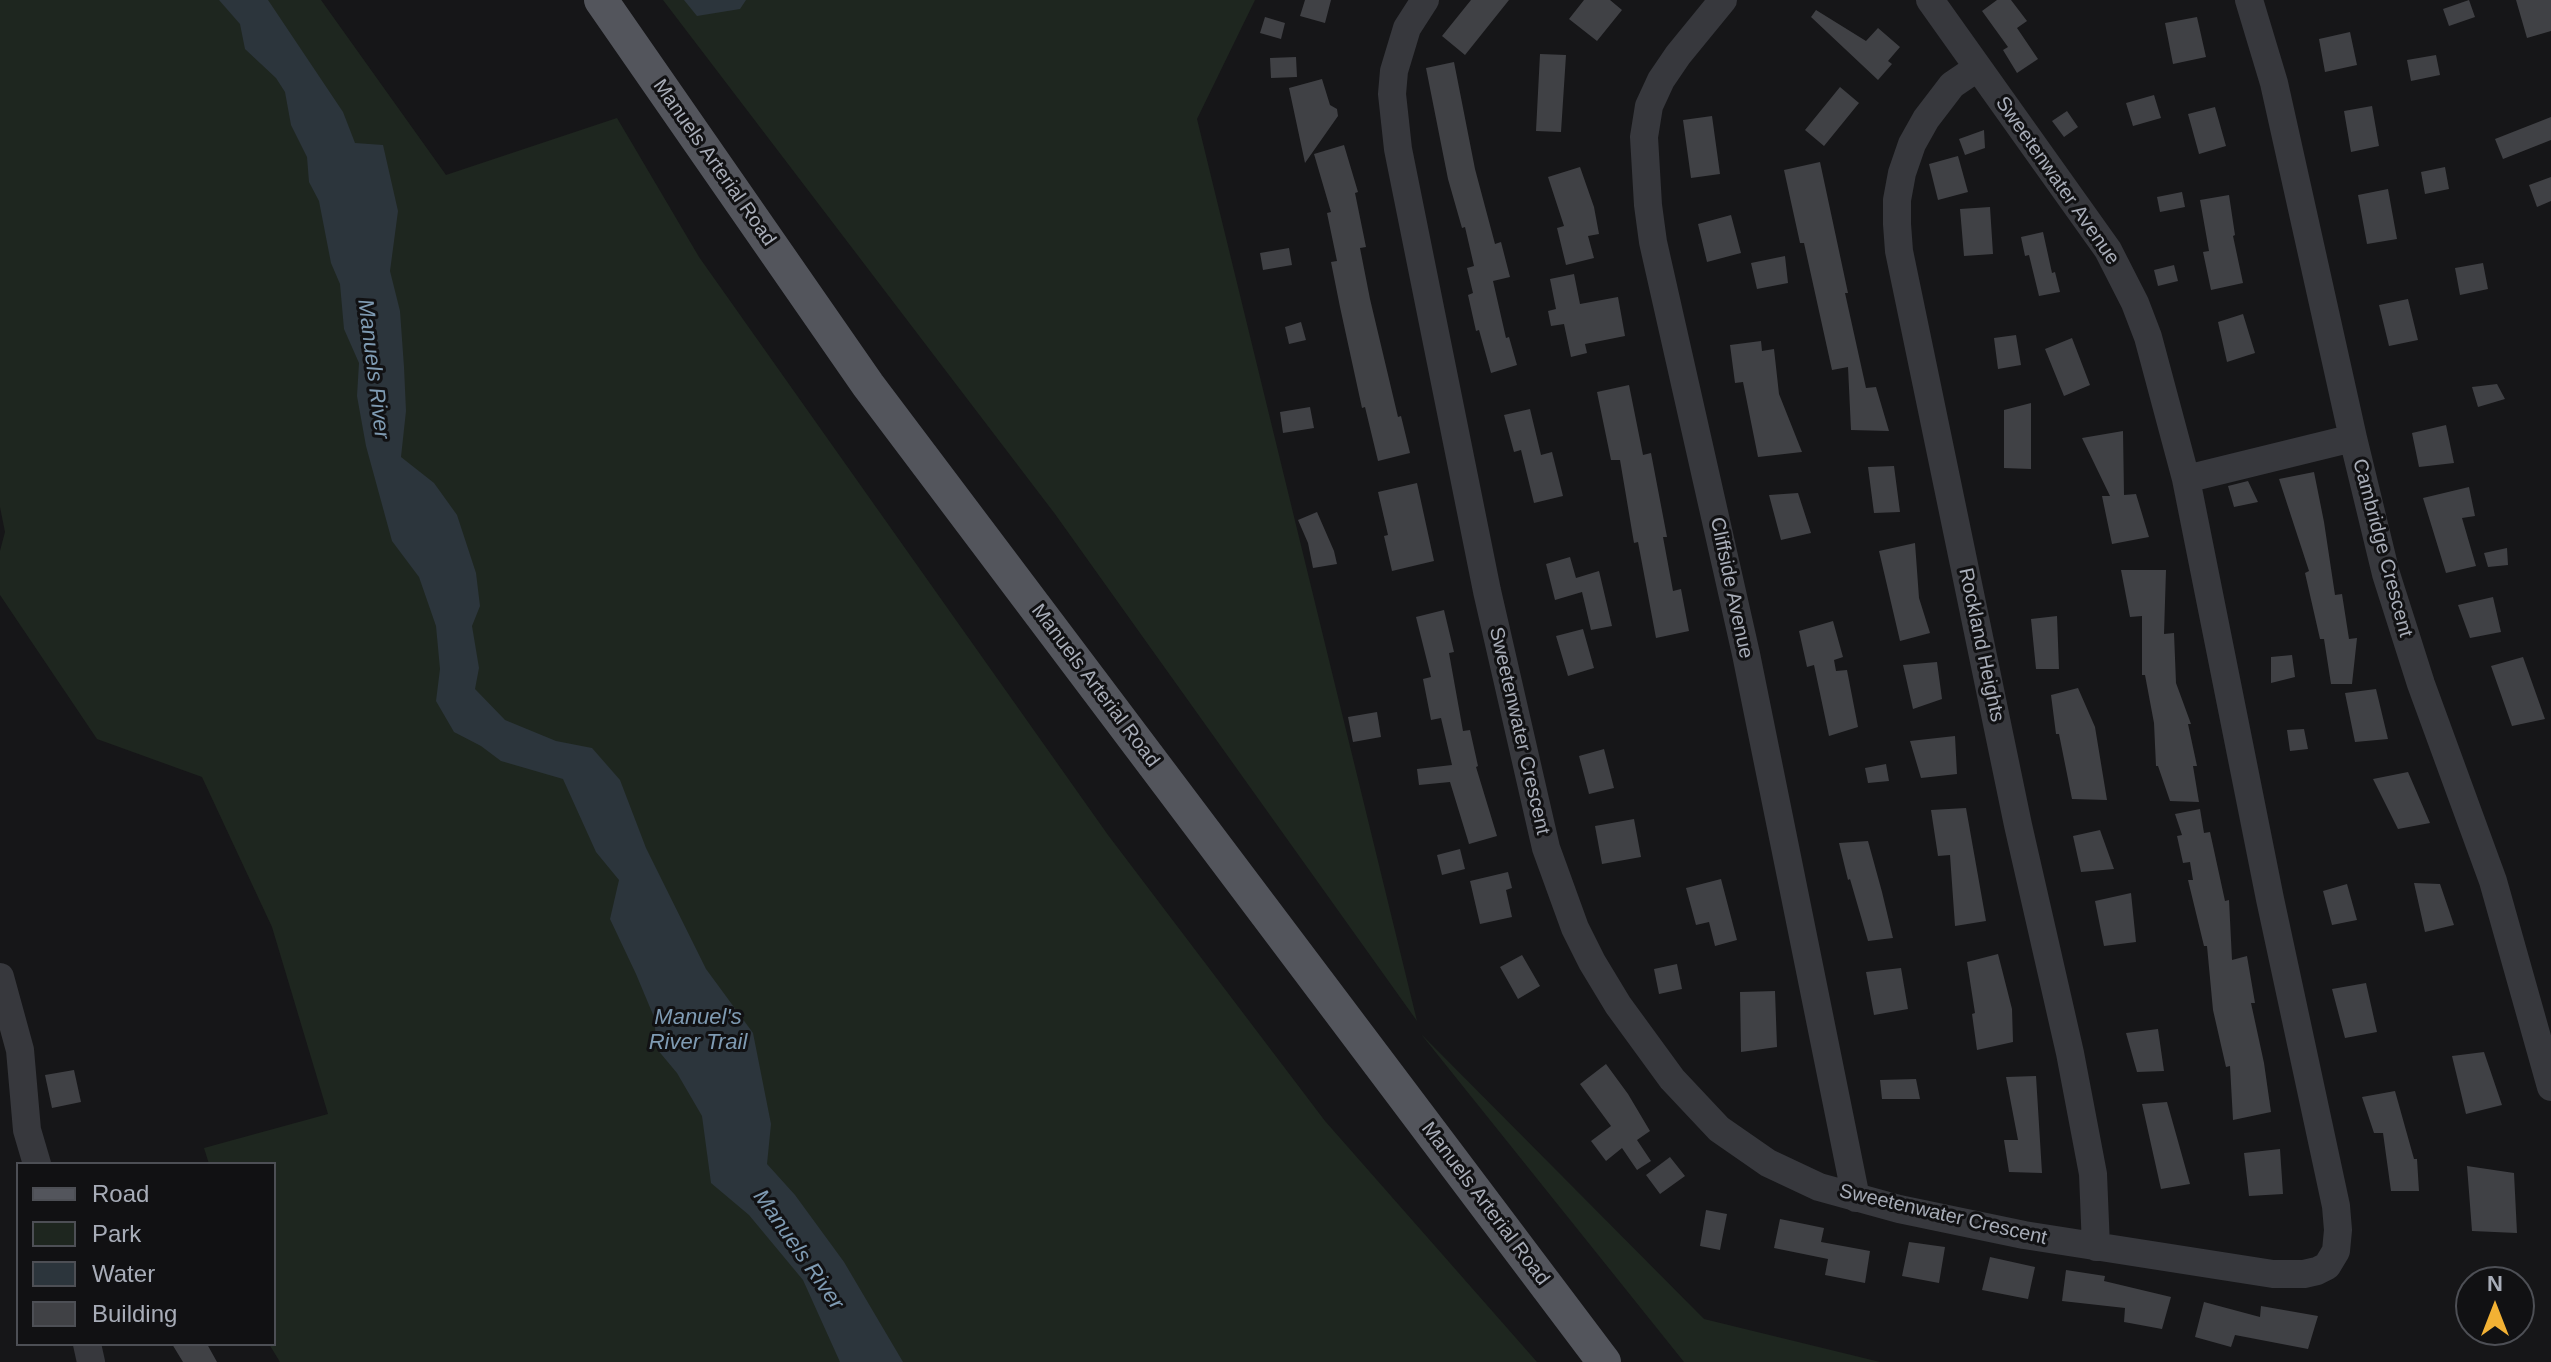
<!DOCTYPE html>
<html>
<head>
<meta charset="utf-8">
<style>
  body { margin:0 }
  #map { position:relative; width:2551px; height:1362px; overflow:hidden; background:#161618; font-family:Helvetica,sans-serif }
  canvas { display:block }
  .legend { position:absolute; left:16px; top:1162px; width:260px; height:184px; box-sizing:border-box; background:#111113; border:2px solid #4d4f55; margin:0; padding:10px 14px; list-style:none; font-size:24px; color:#a8adb8 }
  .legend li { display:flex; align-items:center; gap:16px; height:40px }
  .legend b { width:40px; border:2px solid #4d4f55 }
  .north { position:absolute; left:2455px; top:1266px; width:80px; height:80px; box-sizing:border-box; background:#111113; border:2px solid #4d4f55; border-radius:50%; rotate:0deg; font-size:22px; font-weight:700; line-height:32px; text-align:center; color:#a8adb8 }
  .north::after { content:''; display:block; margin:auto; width:28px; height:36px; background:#f2b134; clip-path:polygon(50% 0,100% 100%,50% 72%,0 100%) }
</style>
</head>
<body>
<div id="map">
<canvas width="2551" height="1362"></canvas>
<ul class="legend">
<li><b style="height:10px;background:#53555c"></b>Road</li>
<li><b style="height:22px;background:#1e261f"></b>Park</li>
<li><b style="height:22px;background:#2c353c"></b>Water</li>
<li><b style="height:22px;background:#404145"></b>Building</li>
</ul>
<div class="north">N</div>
</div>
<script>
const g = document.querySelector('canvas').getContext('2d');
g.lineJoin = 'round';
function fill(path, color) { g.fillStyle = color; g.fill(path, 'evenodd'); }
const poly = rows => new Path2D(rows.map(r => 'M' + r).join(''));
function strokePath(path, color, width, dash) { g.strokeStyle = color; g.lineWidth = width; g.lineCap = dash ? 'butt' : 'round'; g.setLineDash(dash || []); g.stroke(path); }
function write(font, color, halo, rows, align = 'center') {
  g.font = font + ' Helvetica,sans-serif'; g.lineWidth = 6; g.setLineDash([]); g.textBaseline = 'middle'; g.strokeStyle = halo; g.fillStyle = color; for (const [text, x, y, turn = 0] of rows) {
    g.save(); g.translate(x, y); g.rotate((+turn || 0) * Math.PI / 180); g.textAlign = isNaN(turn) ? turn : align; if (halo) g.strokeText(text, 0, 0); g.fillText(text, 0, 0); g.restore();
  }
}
fill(poly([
  [0,0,321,0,446,175,617,118,699,257,1108,835,1325,1121,1537,1362,280,1362,269,1344,274,1344,274,1164,209,1164,204,1148,328,1114,272,927,202,777,97,739,0,595,0,551,5,532,0,507],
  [663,0,1255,0,1197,119,1417,1021,1055,514],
  [1421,1034,1704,1319,1880,1362,1684,1362]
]), '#1e261f');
fill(poly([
  [219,0,268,0,343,112,355,143,383,145,398,211,390,271,400,311,404,367,406,411,401,457,434,483,457,515,476,573,480,606,472,626,479,668,475,689,505,720,556,741,592,748,620,780,646,848,706,969,753,1033,771,1124,767,1164,795,1195,844,1262,903,1362,840,1362,803,1280,749,1215,711,1183,702,1116,677,1073,657,1049,654,1017,636,974,610,919,619,880,596,852,563,779,501,761,481,746,454,732,436,701,440,669,436,626,419,577,392,541,366,446,357,396,359,363,344,329,340,284,331,263,319,201,309,182,307,157,291,125,285,92,276,78,245,49,240,24],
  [684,0,746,0,740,9,697,16]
]), '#2c353c');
fill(poly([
  [1305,0,1331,0,1325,23,1300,16],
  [1471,0,1509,0,1465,55,1442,36],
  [1584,0,1610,0,1622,10,1597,41,1569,19],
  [1997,0,2011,0,2027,21,2017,28,2038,59,2017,73,2003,50,2008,47,1982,11],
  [2469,0,2475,17,2449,26,2443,9],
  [2516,0,2551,0,2551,31,2527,38],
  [1816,10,1866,41,1878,28,1900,47,1888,61,1892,64,1878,80,1811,17],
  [1265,17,1285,23,1281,39,1260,33],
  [2197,17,2206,57,2173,64,2165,23],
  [2350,32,2357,65,2325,72,2319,39],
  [1540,54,1566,55,1561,132,1536,131],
  [2436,55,2440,75,2411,81,2407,60],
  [1296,57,1297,77,1271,78,1270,58],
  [1454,62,1475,169,1495,244,1501,242,1510,277,1493,281,1506,338,1509,337,1517,365,1491,373,1479,330,1476,331,1468,295,1473,293,1467,268,1474,266,1465,227,1462,228,1448,179,1426,68],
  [1322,79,1330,105,1337,109,1338,116,1305,163,1289,88],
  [1840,87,1859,103,1824,146,1805,130],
  [2154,95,2161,118,2133,126,2126,103],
  [2372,106,2379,146,2351,152,2344,111],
  [2215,107,2226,146,2199,154,2188,114],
  [2067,111,2078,127,2064,137,2052,121],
  [1712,116,1720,174,1691,178,1683,120],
  [2551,117,2551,140,2503,159,2495,139],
  [1984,130,1985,148,1965,155,1959,139],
  [1344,145,1358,192,1355,193,1366,247,1360,248,1370,299,1398,417,1401,416,1410,453,1378,461,1365,407,1362,408,1340,307,1331,262,1337,261,1327,213,1331,212,1314,154],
  [1958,156,1968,192,1938,200,1929,164],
  [1820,162,1848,293,1845,293,1866,388,1876,387,1889,431,1851,430,1848,367,1832,370,1804,243,1800,243,1784,170],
  [1580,167,1594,207,1599,234,1588,236,1594,258,1566,265,1557,228,1564,226,1548,177],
  [2445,167,2449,189,2425,194,2421,172],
  [2551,177,2551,201,2537,207,2529,185],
  [2388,189,2397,239,2367,244,2358,195],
  [2182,192,2185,207,2160,212,2157,197],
  [2229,195,2235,235,2233,236,2243,283,2211,290,2203,252,2209,251,2200,200],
  [1990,207,1993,254,1964,256,1960,209],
  [1731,215,1741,253,1707,262,1698,224],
  [2043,232,2052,273,2055,272,2060,292,2039,296,2029,255,2025,256,2021,237],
  [1289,248,1292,265,1263,270,1260,253],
  [1785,256,1788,283,1757,289,1751,263],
  [2483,263,2488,289,2460,295,2455,268],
  [2174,265,2178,281,2158,286,2154,270],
  [1574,274,1580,304,1618,297,1625,336,1585,344,1587,353,1571,357,1564,324,1551,326,1548,311,1556,309,1550,279],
  [2408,299,2418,340,2389,346,2379,305],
  [2243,314,2255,353,2227,362,2218,322],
  [1301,322,1306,340,1289,344,1285,327],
  [2016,335,2021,365,1998,369,1994,338],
  [2072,338,2090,385,2064,396,2045,349],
  [1761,341,1762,351,1774,349,1779,394,1802,452,1758,457,1743,382,1735,383,1730,345],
  [2497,384,2505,399,2478,407,2472,387],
  [1629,385,1643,455,1651,453,1667,537,1663,537,1673,591,1681,589,1689,631,1656,638,1638,542,1634,543,1620,460,1611,460,1597,392],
  [2031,403,2031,469,2004,468,2004,410],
  [1310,407,1314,428,1283,433,1280,412],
  [1530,409,1541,455,1552,452,1563,496,1534,503,1521,450,1514,452,1504,415],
  [2446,425,2454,463,2419,467,2412,433],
  [2123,431,2124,495,2136,494,2149,537,2112,544,2102,496,2110,496,2082,438],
  [1894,466,1900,512,1874,513,1868,467],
  [2314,472,2324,522,2335,595,2342,594,2349,639,2357,638,2352,684,2331,684,2324,639,2320,639,2305,573,2309,571,2279,479],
  [2248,481,2258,502,2234,507,2228,486],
  [1417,483,1434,561,1392,571,1384,536,1388,535,1378,492],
  [2469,487,2475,516,2462,518,2476,566,2446,573,2423,498],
  [1798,493,1811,533,1781,540,1769,495],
  [1317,512,1334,551,1337,564,1313,568,1308,543,1298,520],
  [1915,543,1919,598,1930,633,1900,641,1879,551],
  [2507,548,2508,565,2488,567,2484,553],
  [1570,557,1576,578,1599,571,1612,626,1591,630,1582,592,1555,600,1546,564],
  [2121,570,2166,570,2164,634,2174,633,2176,683,2191,724,2188,724,2197,766,2193,766,2199,802,2170,801,2158,766,2156,766,2154,723,2145,675,2142,675,2142,616,2130,617],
  [2493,597,2501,632,2470,638,2458,605],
  [1444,610,1454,652,1449,653,1463,731,1470,730,1478,766,1476,767,1497,836,1469,844,1450,782,1419,785,1417,769,1452,765,1441,718,1431,720,1423,679,1431,677,1416,617],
  [2057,616,2059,669,2036,669,2031,619],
  [1833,621,1843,657,1834,660,1836,671,1847,670,1858,727,1829,736,1814,665,1807,667,1799,631],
  [1583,629,1594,668,1568,676,1556,636],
  [2292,655,2295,677,2271,683,2271,657],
  [2523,657,2545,719,2512,726,2491,666],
  [1937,662,1942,699,1913,709,1903,665],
  [2078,688,2095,727,2107,800,2072,799,2059,734,2056,734,2051,695],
  [2376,689,2388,739,2355,742,2345,693],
  [1377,712,1381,737,1353,742,1348,717],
  [2304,729,2308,749,2290,751,2287,730],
  [1955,736,1957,774,1921,778,1910,741],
  [1604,749,1614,788,1589,794,1579,756],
  [1886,764,1889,781,1868,783,1865,768],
  [2408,772,2430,823,2398,829,2373,779],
  [1966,808,1986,921,1955,926,1950,855,1938,856,1931,810],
  [2200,809,2204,833,2210,832,2225,901,2229,900,2232,960,2247,956,2255,1003,2251,1003,2264,1063,2271,1112,2233,1120,2230,1066,2226,1067,2213,1010,2207,946,2204,946,2188,880,2193,880,2190,862,2183,863,2177,836,2182,835,2175,814],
  [1634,819,1641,857,1602,864,1595,826],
  [2100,830,2114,869,2081,872,2073,836],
  [1868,841,1882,892,1893,938,1868,941,1850,879,1848,880,1839,843],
  [1460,849,1465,869,1442,875,1437,855],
  [1508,872,1512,888,1506,890,1512,917,1480,924,1470,881],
  [1721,879,1737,940,1715,946,1709,922,1696,925,1686,888],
  [2414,883,2440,884,2454,925,2425,932],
  [2347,884,2357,920,2332,925,2323,891],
  [2131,893,2136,942,2104,946,2095,901],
  [1998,954,2012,1009,2013,1042,1977,1050,1972,1014,1975,1013,1967,962],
  [1522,955,1540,986,1518,999,1500,967],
  [1677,964,1682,989,1659,994,1654,969],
  [1901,968,1908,1009,1874,1015,1866,972],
  [2366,983,2377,1032,2345,1038,2332,989],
  [1775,991,1777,1047,1741,1052,1740,992],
  [2158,1029,2164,1071,2137,1072,2126,1033],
  [2484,1052,2502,1105,2466,1114,2452,1056],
  [1606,1064,1628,1094,1650,1131,1637,1140,1651,1161,1637,1170,1622,1148,1606,1161,1591,1141,1611,1126,1580,1084],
  [74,1070,81,1102,52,1108,45,1075],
  [2036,1076,2042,1173,2009,1172,2004,1140,2018,1140,2006,1077],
  [1916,1079,1920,1099,1882,1099,1880,1080],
  [2395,1091,2414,1159,2417,1159,2419,1191,2391,1191,2383,1133,2374,1133,2362,1097],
  [2167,1102,2190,1184,2161,1189,2142,1104],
  [2280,1149,2283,1194,2249,1196,2244,1153],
  [1670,1157,1685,1176,1660,1194,1646,1175],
  [2467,1166,2514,1173,2517,1233,2472,1231],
  [1706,1210,1727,1214,1720,1250,1700,1246],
  [1780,1219,1824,1228,1821,1242,1870,1251,1865,1283,1825,1275,1828,1259,1774,1248],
  [1909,1242,1945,1247,1939,1283,1902,1276],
  [1990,1257,2035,1267,2028,1299,1982,1290],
  [2066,1270,2105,1276,2104,1281,2171,1297,2162,1329,2124,1322,2125,1308,2062,1301],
  [2204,1302,2260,1317,2261,1306,2318,1316,2308,1349,2235,1335,2231,1347,2195,1337],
  [172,1344,207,1344,217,1362,183,1362]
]), '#404145');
strokePath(poly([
  [1425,0,1407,28,1394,71,1392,94,1398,149,1487,591,1546,848,1575,928,1592,962,1618,1005,1672,1079,1719,1129,1768,1163,1819,1187,1899,1209,2024,1235,2273,1274,2304,1274,2317,1271,2327,1266,2336,1251,2338,1230,2336,1206,2270,899,2186,479,2148,337,2135,303,2108,250,1930,0],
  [1723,0,1678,55,1661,80,1649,106,1644,137,1648,205,1653,242,1746,654,1856,1198],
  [2249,0,2274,83,2353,438,2386,574,2421,684,2493,881,2551,1087],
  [1977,68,1952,85,1926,119,1912,144,1902,173,1897,200,1897,224,1899,251,2018,825,2070,1053,2093,1174,2096,1247],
  [2186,479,2353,438],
  [0,977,20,1050,27,1130,37,1164],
  [87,1344,91,1362]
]), '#37383d', 28);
strokePath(poly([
  [601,0,868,385,1604,1362]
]), '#53555c', 34);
write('20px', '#a8adb8', '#111113', [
  ["Manuels Arterial Road",714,163,55],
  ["Sweetenwater Avenue",2057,181,55],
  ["Cambridge Crescent",2382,548,75],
  ["Cliffside Avenue",1731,588,78],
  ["Rockland Heights",1981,645,78],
  ["Manuels Arterial Road",1095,686,53],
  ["Sweetenwater Crescent",1519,731,77],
  ["Manuels Arterial Road",1485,1204,53],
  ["Sweetenwater Crescent",1943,1215,13]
]);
write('italic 22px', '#7f9bb3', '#111113', [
  ["Manuels River",373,369,83],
  ["Manuel's",698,1018],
  ["River Trail",698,1043],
  ["Manuels River",798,1250,55]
]);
</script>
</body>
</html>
